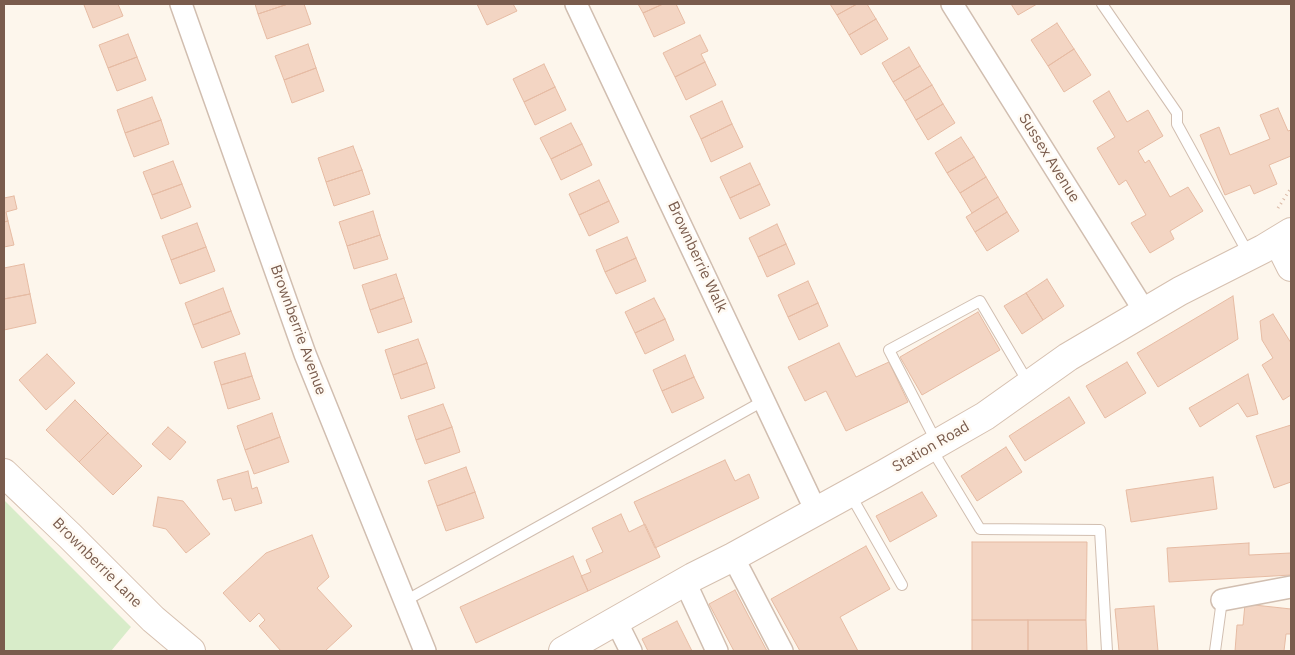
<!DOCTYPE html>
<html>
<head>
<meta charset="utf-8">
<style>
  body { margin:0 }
  #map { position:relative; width:1295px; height:655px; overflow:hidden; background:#fdf6ec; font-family:"IBM Plex Sans",sans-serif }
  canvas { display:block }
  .frame { position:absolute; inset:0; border:5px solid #7a5c4d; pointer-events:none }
</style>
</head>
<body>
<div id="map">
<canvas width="1295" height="655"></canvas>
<div class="frame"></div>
</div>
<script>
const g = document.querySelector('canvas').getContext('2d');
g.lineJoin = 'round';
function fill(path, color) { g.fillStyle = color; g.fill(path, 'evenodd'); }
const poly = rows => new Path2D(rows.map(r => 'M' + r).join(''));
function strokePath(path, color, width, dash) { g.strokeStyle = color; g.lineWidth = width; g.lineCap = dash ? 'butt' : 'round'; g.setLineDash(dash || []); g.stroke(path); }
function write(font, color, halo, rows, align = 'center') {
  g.font = font + ' "IBM Plex Sans",sans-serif'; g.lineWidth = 5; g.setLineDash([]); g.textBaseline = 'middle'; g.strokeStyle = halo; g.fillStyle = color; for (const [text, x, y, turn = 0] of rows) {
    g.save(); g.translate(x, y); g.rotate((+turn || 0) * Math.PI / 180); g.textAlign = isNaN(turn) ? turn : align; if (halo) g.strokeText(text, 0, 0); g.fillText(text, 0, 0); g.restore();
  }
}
fill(poly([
  [4,500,131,627,111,651,4,651]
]), '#d8ecc9');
const building = poly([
  [86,4,118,4,123,16,93,28,84,5,86,4],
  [255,4,288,4,258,14,255,4],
  [288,4,304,4,311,24,267,39,258,14,288,4],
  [477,4,513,4,517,11,487,25,477,4],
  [638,4,663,4,643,13,638,4],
  [663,4,676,4,685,23,654,37,643,13,663,4],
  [830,4,857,4,837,15,830,4],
  [857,4,867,4,876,19,849,35,837,15,857,4],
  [1011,4,1037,4,1018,15,1011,4],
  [876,19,888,39,861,55,849,35,876,19],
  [1057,23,1074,49,1048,66,1031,40,1057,23],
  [128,34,137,57,108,68,99,45,128,34],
  [700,35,708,51,701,54,705,62,675,77,663,53,700,35],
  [308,44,316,68,284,80,275,56,308,44],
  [909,47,920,66,893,82,882,63,909,47],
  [1074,49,1091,75,1064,92,1048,66,1074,49],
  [137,57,146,80,117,91,108,68,137,57],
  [705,62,716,85,686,100,675,77,705,62],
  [544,64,555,87,524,102,513,79,544,64],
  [920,66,932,85,905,101,893,82,920,66],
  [316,68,324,91,292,103,284,80,316,68],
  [932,85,943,104,916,120,905,101,932,85],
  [555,87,566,110,535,125,524,102,555,87],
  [1109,91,1127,122,1148,110,1163,136,1138,151,1145,163,1149,160,1170,197,1188,187,1203,211,1170,231,1174,239,1150,253,1131,223,1146,215,1126,180,1119,185,1097,148,1115,137,1093,101,1109,91],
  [152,97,161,120,125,133,117,110,152,97],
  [722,101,732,124,701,139,690,116,722,101],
  [943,104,955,123,928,140,916,120,943,104],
  [1278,108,1288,131,1291,130,1291,156,1269,165,1277,184,1254,194,1250,185,1225,195,1200,135,1219,127,1230,155,1270,139,1260,115,1278,108],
  [161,120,169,144,134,157,125,133,161,120],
  [571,123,582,144,551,159,540,138,571,123],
  [732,124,743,147,711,162,701,139,732,124],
  [961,137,974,157,947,173,935,153,961,137],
  [582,144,592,165,561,180,551,159,582,144],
  [353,146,362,170,326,182,318,158,353,146],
  [974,157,986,177,960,193,947,173,974,157],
  [173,161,182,184,152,195,143,172,173,161],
  [750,163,760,184,730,198,720,177,750,163],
  [362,170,370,194,334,206,326,182,362,170],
  [986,177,998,197,972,213,960,193,986,177],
  [599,180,609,201,579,215,569,194,599,180],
  [182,184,191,207,161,219,152,195,182,184],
  [760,184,770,205,740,219,730,198,760,184],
  [14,196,17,209,6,212,8,221,4,222,4,198,14,196],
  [998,197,1007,212,975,232,966,217,998,197],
  [609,201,619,222,589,236,579,215,609,201],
  [373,211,380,235,347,246,339,222,373,211],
  [1007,212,1019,231,987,251,975,232,1007,212],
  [8,221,14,245,4,247,4,222,8,221],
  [197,223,206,247,171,260,162,236,197,223],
  [777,224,786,244,758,257,749,238,777,224],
  [380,235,388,259,354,269,347,246,380,235],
  [627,237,636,258,605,272,596,250,627,237],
  [786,244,795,264,767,277,758,257,786,244],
  [206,247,215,271,180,284,171,260,206,247],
  [636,258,646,281,616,294,605,272,636,258],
  [24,264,30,294,4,299,4,268,24,264],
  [396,274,404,298,370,310,362,285,396,274],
  [1047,279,1064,306,1043,320,1026,293,1047,279],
  [808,281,818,303,788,317,778,295,808,281],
  [223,288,231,311,193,325,185,303,223,288],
  [1026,293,1043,320,1022,334,1004,306,1026,293],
  [30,294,36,323,4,330,4,299,30,294],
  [1233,296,1238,339,1158,387,1137,353,1233,296],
  [404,298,412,322,378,333,370,310,404,298],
  [654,298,665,319,635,333,625,312,654,298],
  [818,303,828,326,799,340,788,317,818,303],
  [231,311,240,334,202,348,193,325,231,311],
  [978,312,1000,350,922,395,900,357,978,312],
  [1273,314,1291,343,1291,395,1283,400,1262,365,1273,358,1262,340,1260,321,1273,314],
  [665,319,674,340,645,354,635,333,665,319],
  [418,339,427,363,393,375,385,350,418,339],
  [839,343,856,377,889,362,908,402,846,431,826,391,805,401,788,367,839,343],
  [245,353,252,376,221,385,214,362,245,353],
  [47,354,75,383,46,410,19,380,47,354],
  [685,355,694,377,662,391,653,370,685,355],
  [1127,362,1146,393,1105,418,1086,386,1127,362],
  [427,363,435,388,401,399,393,375,427,363],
  [1248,374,1258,414,1247,417,1238,403,1200,427,1189,408,1248,374],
  [252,376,260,399,228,409,221,385,252,376],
  [694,377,704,398,672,413,662,391,694,377],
  [1069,397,1085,423,1025,461,1009,436,1069,397],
  [75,400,108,433,79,462,46,430,75,400],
  [443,404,452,427,416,440,408,416,443,404],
  [272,413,280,437,245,450,237,426,272,413],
  [1291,425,1291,482,1274,488,1256,436,1291,425],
  [168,427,186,442,170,460,152,444,168,427],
  [452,427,460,452,425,464,416,440,452,427],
  [108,433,142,466,113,495,79,462,108,433],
  [280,437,289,462,254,474,245,450,280,437],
  [1006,447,1022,472,977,501,961,476,1006,447],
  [725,460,735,481,749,474,759,498,655,548,634,502,725,460],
  [466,467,475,492,437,506,428,481,466,467],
  [248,471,252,489,257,487,262,503,235,511,231,498,223,500,217,480,248,471],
  [1213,477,1217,509,1131,522,1126,490,1213,477],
  [475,492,484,518,446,531,437,506,475,492],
  [922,492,937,516,890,542,876,516,922,492],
  [158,497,183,501,210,534,186,553,166,529,153,526,158,497],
  [621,514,629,532,645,524,660,557,588,591,581,576,591,572,586,560,603,552,592,528,621,514],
  [312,535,329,577,317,588,352,626,325,651,281,651,259,626,265,620,259,613,250,622,223,593,266,553,312,535],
  [972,542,1087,542,1086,620,972,620,972,542],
  [1249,543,1249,555,1291,553,1291,575,1169,582,1167,548,1249,543],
  [866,546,890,589,840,617,858,651,800,651,771,599,866,546],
  [573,556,588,591,476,643,460,607,573,556],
  [735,590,749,617,767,651,734,651,709,604,735,590],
  [1245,604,1291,609,1291,634,1286,634,1284,651,1235,651,1237,625,1243,625,1245,604],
  [1154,606,1158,651,1119,651,1115,609,1154,606],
  [972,620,1028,620,1028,651,972,651,972,620],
  [1028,620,1086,620,1087,651,1028,651,1028,620],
  [677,621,692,651,648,651,642,639,677,621]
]);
fill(building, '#f3d5c3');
strokePath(building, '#e6bba3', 1);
const lane = poly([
  [1102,4,1177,113,1177,124,1249,255],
  [937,443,889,350,980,301,1029,384],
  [931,448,980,529,1100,530,1107,651],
  [850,494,902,585],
  [405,601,765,400],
  [1215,651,1222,600]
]);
const street = poly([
  [181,4,305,354,425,651],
  [576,4,816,511],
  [952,4,1145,312],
  [733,557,782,651],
  [685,582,717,651],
  [1222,600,1291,587],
  [616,621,631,651]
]);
const secondary = poly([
  [1278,241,1291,267],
  [4,473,70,536,153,619,191,651],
  [563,651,693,577,733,557,884,474,985,416,1068,357,1180,291,1263,249,1291,232]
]);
strokePath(lane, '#d1beb0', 12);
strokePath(street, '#d1beb0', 24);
strokePath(secondary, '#d6c0b0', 30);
strokePath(poly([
  [1278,208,1291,188]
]), '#d9b8a5', 3, [1, 4]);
strokePath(lane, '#fff', 10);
strokePath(street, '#fff', 21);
strokePath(secondary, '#fff', 28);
write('15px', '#7a5c4d', '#fffaf3', [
  ["Sussex Avenue",1049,158,58],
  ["Brownberrie Walk",697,257,65],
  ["Brownberrie Avenue",298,330,70],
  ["Station Road",931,447,-30],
  ["Brownberrie Lane",97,563,45]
]);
</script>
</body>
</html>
